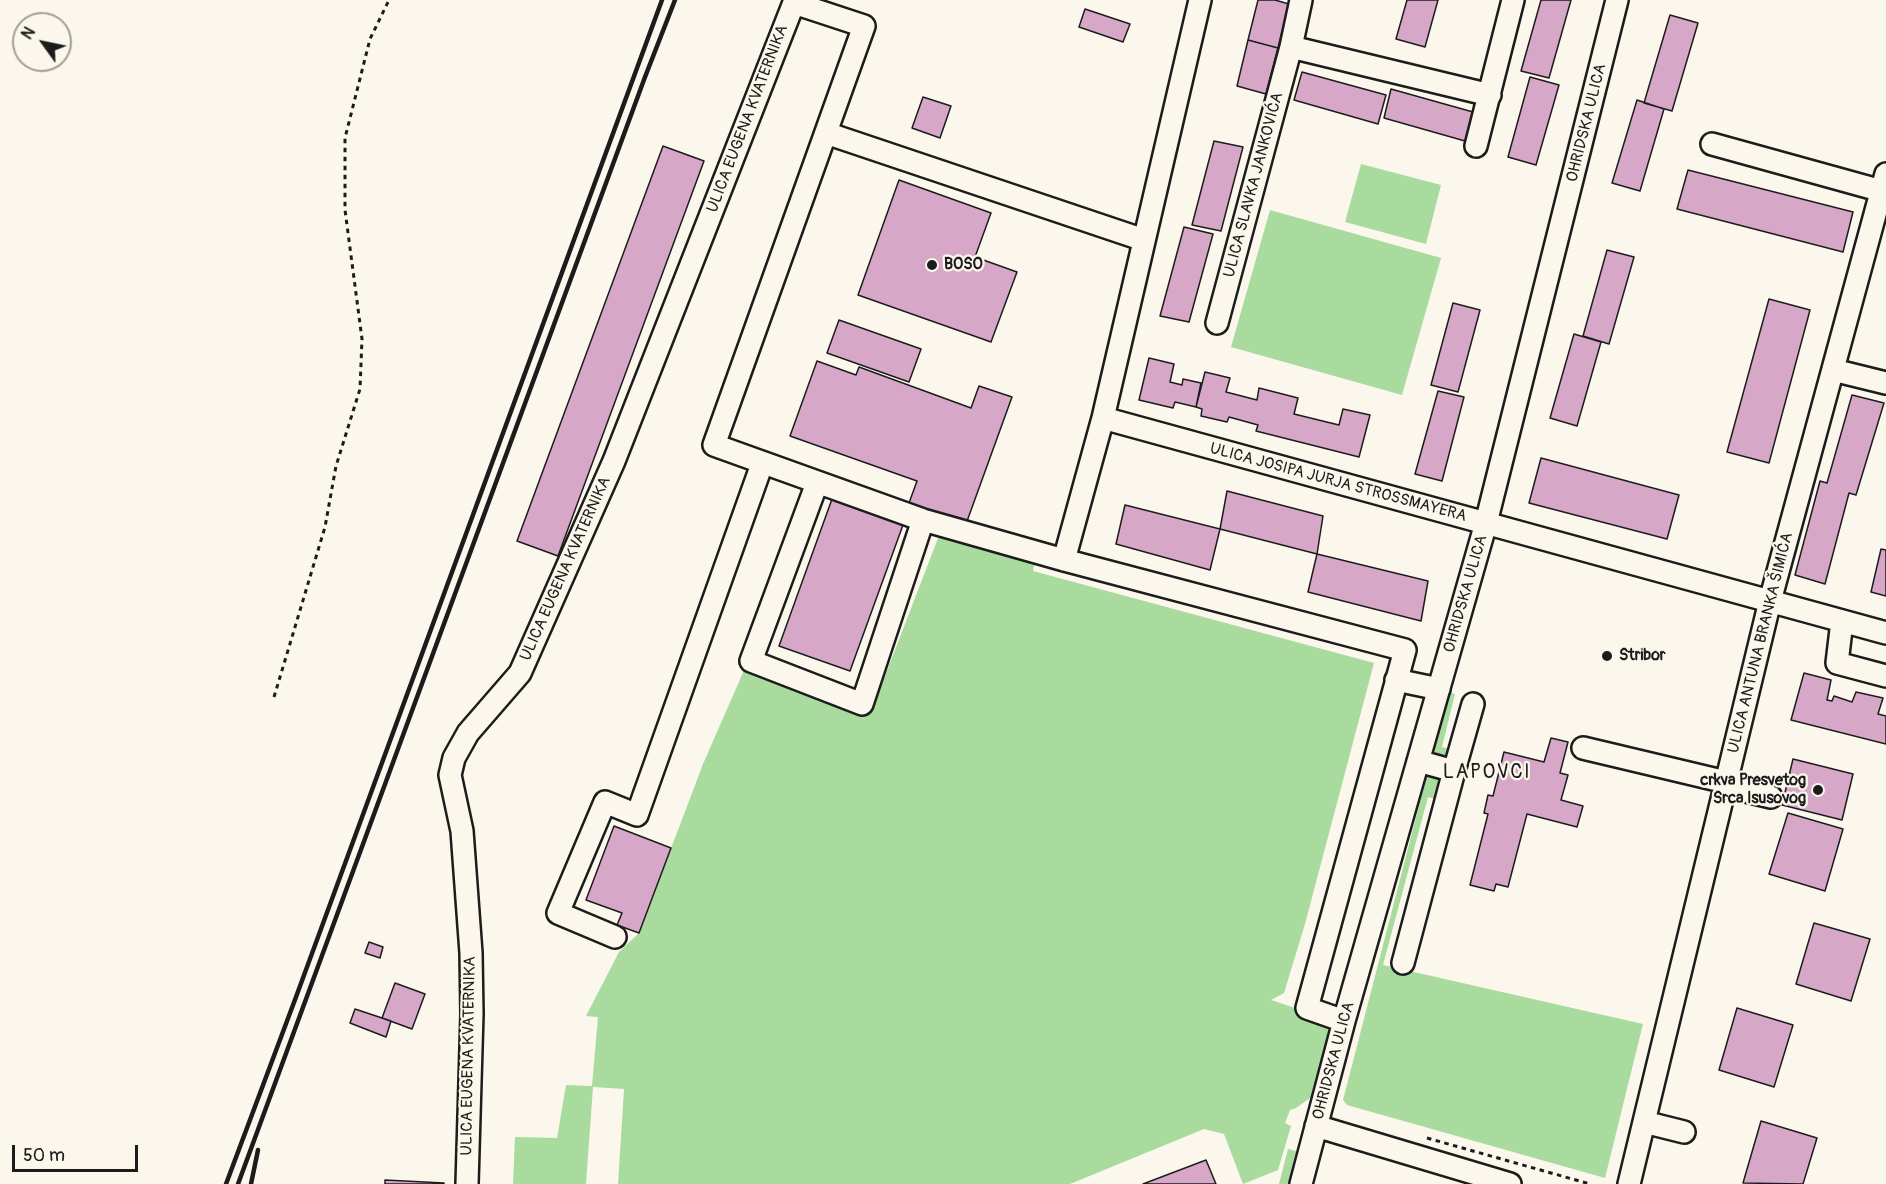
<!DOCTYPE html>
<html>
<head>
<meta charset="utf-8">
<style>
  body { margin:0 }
  #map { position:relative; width:1886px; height:1184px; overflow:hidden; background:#fbf7ec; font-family:Pangolin,sans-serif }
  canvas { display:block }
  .north { position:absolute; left:12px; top:12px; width:60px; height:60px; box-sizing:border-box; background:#fbf7ec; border:2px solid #a29f99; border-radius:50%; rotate:303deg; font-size:16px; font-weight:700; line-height:24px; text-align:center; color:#1c1c1c }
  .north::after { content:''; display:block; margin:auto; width:21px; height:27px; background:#1c1c1c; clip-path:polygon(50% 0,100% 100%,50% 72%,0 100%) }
  .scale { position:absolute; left:12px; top:1145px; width:126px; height:27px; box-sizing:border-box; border:3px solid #1c1c1c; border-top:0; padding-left:8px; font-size:18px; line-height:21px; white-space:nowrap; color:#1c1c1c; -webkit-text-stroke:4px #fbf7ec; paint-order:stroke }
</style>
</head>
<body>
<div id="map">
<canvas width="1886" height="1184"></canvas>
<div class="north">N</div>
<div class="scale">50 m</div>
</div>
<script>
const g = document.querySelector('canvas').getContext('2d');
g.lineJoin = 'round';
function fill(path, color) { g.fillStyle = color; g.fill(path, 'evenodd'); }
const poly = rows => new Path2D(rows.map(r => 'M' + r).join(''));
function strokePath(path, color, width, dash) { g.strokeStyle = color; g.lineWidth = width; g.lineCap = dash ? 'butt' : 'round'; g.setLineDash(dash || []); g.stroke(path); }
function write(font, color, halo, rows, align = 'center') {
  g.font = font + ' Pangolin,sans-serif'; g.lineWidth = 4.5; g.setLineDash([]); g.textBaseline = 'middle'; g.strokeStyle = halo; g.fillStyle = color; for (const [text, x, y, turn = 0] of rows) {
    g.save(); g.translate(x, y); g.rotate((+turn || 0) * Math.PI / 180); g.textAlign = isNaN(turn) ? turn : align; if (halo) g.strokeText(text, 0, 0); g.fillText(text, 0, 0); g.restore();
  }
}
fill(poly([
  [1361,164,1441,185,1426,244,1345,222],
  [1270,210,1441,258,1402,395,1231,347],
  [940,533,1035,561,1033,571,1374,663,1305,924,1284,993,1271,1000,1322,1017,1330,1023,1332,1031,1313,1096,1296,1108,1290,1110,1285,1123,1291,1126,1278,1170,1243,1184,1224,1134,1204,1129,1070,1184,618,1184,624,1089,593,1087,586,1184,513,1184,515,1137,557,1138,566,1085,592,1086,598,1017,586,1016,619,952,639,933,703,764,745,668,870,715],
  [1450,693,1455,694,1442,747,1452,750,1447,758,1442,760,1432,759],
  [1428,771,1443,778,1439,800,1428,797,1383,965,1643,1024,1605,1178,1347,1105,1343,1100],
  [1288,1149,1300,1152,1291,1184,1279,1184]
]), '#a8db9d');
const building = poly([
  [1258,0,1275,0,1289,4,1278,48,1248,40,1258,0],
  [1407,0,1438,0,1425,47,1396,39,1407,0],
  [1541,0,1571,0,1549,78,1521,71,1541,0],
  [1085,9,1130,24,1123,42,1079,27,1085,9],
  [1670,15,1698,23,1672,111,1644,103,1670,15],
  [1248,40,1278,48,1266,94,1237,86,1248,40],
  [1302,72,1386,95,1378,124,1294,100,1302,72],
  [1530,77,1559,85,1536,165,1508,157,1530,77],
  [1391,89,1473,112,1465,141,1384,118,1391,89],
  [923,97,951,106,940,138,912,128,923,97],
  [1637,100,1664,109,1640,191,1612,183,1637,100],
  [1214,141,1243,147,1221,231,1192,225,1214,141],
  [663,146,704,161,558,556,517,541,663,146],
  [1688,170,1853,212,1843,252,1677,209,1688,170],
  [899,180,991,213,975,257,1017,272,991,342,858,295,899,180],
  [1184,227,1213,234,1189,322,1160,316,1184,227],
  [1607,250,1634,257,1609,344,1583,336,1607,250],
  [1769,299,1810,310,1769,463,1727,452,1769,299],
  [1453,303,1480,310,1458,392,1431,385,1453,303],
  [839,320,921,349,909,382,827,353,839,320],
  [1574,334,1601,342,1577,426,1550,418,1574,334],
  [1149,358,1174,364,1170,382,1182,385,1183,379,1201,383,1196,407,1175,402,1173,408,1139,400,1149,358],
  [817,361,856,375,859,367,971,408,979,386,1012,397,966,524,909,503,917,481,790,436,817,361],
  [1205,372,1230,378,1226,392,1257,400,1259,388,1298,398,1294,414,1339,425,1343,409,1370,415,1359,457,1256,431,1258,425,1229,417,1227,422,1201,416,1202,409,1196,407,1205,372],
  [1438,391,1464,397,1442,481,1415,474,1438,391],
  [1852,395,1884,403,1856,495,1849,493,1825,584,1795,575,1820,481,1827,483,1852,395],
  [1541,458,1679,495,1667,539,1529,503,1541,458],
  [1227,491,1323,516,1317,554,1220,529,1227,491],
  [832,499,903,525,850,671,779,646,832,499],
  [1125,505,1220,529,1210,570,1116,544,1125,505],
  [1881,549,1886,550,1886,596,1871,592,1881,549],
  [1317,554,1428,581,1421,621,1308,592,1317,554],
  [1804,673,1831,680,1827,700,1832,701,1834,696,1852,702,1856,692,1883,698,1878,714,1886,716,1886,744,1791,720,1804,673],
  [1551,738,1568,742,1560,773,1568,775,1561,800,1583,806,1577,827,1527,814,1508,887,1496,884,1494,891,1470,885,1488,814,1484,813,1488,795,1493,796,1504,752,1544,762,1551,738],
  [1793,759,1853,774,1842,820,1782,805,1793,759],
  [1788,813,1843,829,1825,891,1769,874,1788,813],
  [614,826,671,848,639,933,617,925,622,913,586,900,614,826],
  [1814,923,1870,939,1851,1001,1796,984,1814,923],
  [369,942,383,947,380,958,365,953,369,942],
  [395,983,425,994,412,1029,382,1018,395,983],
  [1737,1008,1793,1025,1774,1087,1719,1070,1737,1008],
  [355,1009,391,1021,386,1037,350,1023,355,1009],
  [1761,1121,1817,1138,1803,1184,1743,1183,1761,1121],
  [1206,1160,1216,1184,1143,1184,1206,1160],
  [385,1180,444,1183,444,1184,385,1184,385,1180]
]);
fill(building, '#d7a7c7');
strokePath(building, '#1c1c1c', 1.5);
const minor = poly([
  [794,3,864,26,714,445,923,520,1064,560,1405,650,1307,1008,1344,1021],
  [1291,47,1490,95],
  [826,133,1144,240],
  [1712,144,1882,191],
  [1476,146,1513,0],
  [1217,323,1291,47,1301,0],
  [1833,370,1886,383],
  [1103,418,1886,633],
  [817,483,751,661,862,704,923,520],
  [1064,560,1103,418,1200,0],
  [1842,621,1837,663,1886,676],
  [1396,680,1439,689],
  [1583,748,1726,782],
  [1454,771,1473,704],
  [1725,786,1771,797],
  [615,937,558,913,605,802,637,815,762,464],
  [1403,963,1454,771,1418,761],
  [1644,1122,1684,1132],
  [1316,1126,1510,1184],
  [467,1184,472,1014,471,953,462,831,450,775,454,758,468,733,520,673,614,461,795,0],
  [1301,1184,1344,1021,1486,523,1617,0],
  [1629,1184,1770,601,1886,174]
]);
strokePath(minor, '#1c1c1c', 26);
strokePath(poly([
  [274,697,325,527,336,466,360,389,362,339,345,210,345,138,370,39,389,0],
  [1427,1138,1590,1184]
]), '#1c1c1c', 3, [4.5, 4.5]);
strokePath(minor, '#fbf7ec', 21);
strokePath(poly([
  [226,1184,296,997,662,0],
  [238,1184,645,77,675,0],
  [251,1184,258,1150]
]), '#1c1c1c', 4.5);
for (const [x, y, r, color] of [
  [932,265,6,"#1c1c1c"],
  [1607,656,6,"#1c1c1c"],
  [1818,790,6,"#1c1c1c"]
]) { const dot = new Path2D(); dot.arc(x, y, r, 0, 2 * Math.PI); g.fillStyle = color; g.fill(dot); strokePath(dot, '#fbf7ec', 2); }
write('16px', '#1c1c1c', '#fbf7ec', [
  ["ULICA EUGENA KVATERNIKA",748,119,-69],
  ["OHRIDSKA ULICA",1587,123,-76],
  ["ULICA SLAVKA JANKOVIĆA",1254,185,-75],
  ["ULICA JOSIPA JURJA STROSSMAYERA",1338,483,15],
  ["ULICA EUGENA KVATERNIKA",566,569,-66],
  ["OHRIDSKA ULICA",1466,594,-74],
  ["ULICA ANTUNA BRANKA ŠIMIĆA",1761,643,-76],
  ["ULICA EUGENA KVATERNIKA",469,1056,-89],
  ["OHRIDSKA ULICA",1334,1061,-75]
]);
write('bold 16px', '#1c1c1c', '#fbf7ec', [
  ["BOSO",944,265],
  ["Stribor",1619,656],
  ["crkva Presvetog",1806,781,"right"],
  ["Srca Isusovog",1806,799,"right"]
], 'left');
g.letterSpacing = '1.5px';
write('20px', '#1c1c1c', '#fbf7ec', [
  ["LAPOVCI",1487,773]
]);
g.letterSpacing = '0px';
</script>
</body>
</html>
